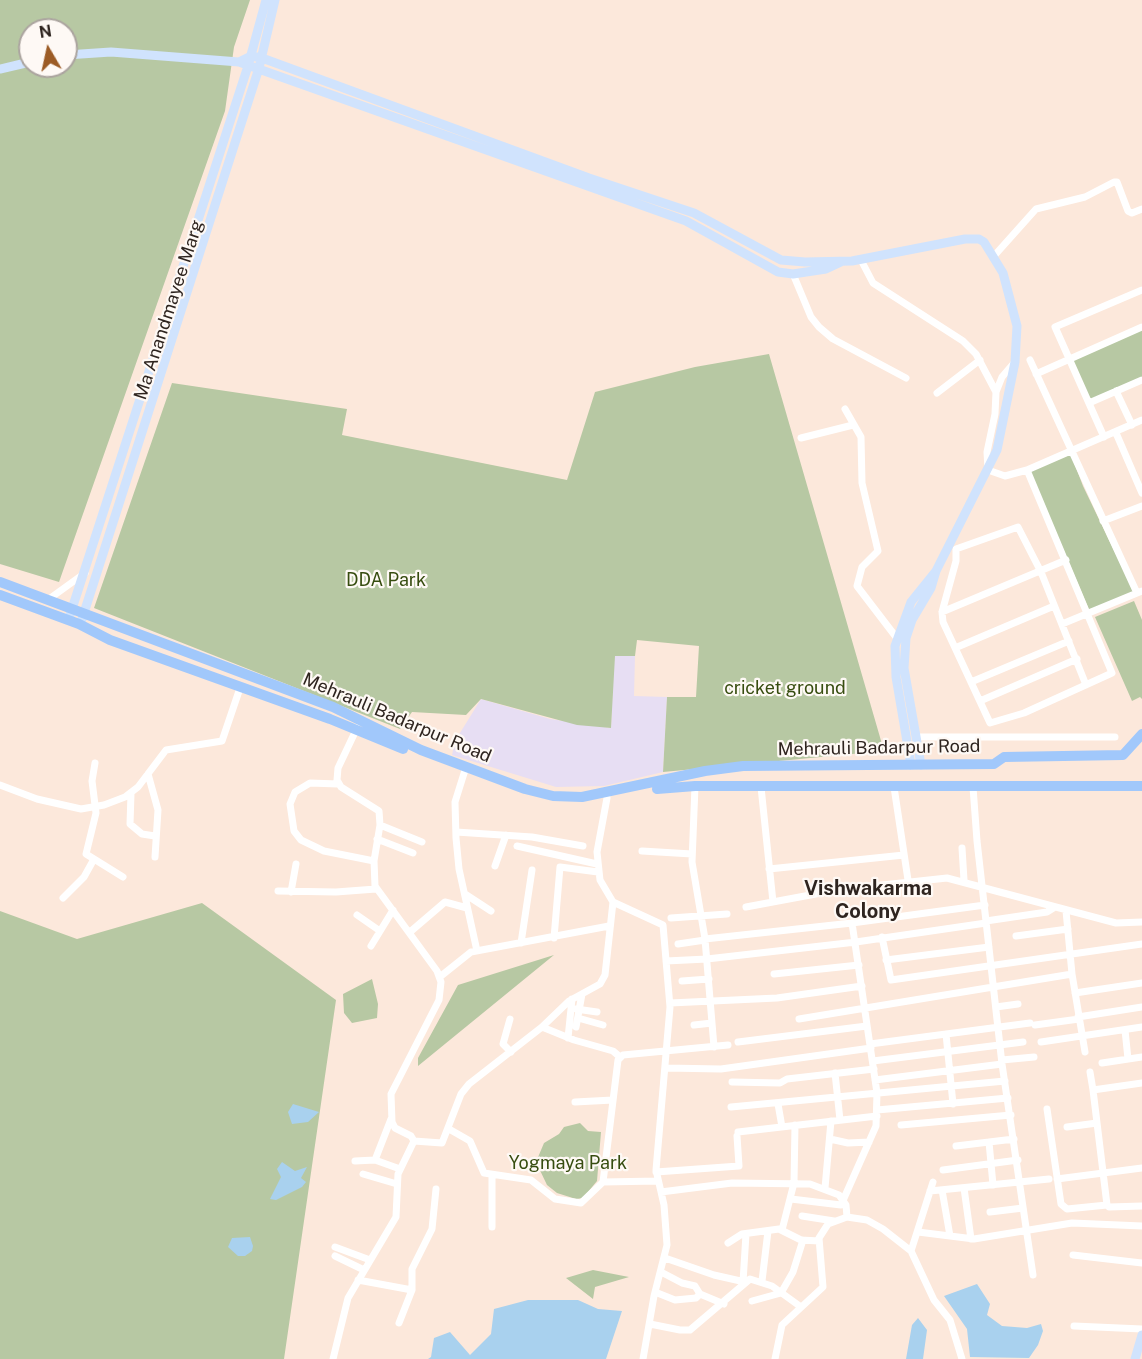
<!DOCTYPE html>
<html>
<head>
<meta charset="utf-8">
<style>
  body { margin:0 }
  #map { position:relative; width:1142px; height:1359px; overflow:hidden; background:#fce8db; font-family:"Public Sans",sans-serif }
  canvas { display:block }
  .north { position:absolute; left:18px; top:18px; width:60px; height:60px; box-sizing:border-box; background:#fef9f5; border:2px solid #aba49f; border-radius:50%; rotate:351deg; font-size:16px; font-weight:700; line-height:24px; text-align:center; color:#2e241f }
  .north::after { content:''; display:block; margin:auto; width:21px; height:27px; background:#9c5c26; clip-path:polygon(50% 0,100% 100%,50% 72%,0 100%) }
</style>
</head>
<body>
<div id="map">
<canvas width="1142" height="1359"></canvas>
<div class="north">N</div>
</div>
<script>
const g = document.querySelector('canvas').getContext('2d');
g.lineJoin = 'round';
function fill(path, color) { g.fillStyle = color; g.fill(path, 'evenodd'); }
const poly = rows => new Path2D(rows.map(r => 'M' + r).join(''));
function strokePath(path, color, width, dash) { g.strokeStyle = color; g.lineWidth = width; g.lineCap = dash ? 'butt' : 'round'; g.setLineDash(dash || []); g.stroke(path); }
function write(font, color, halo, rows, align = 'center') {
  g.font = font + ' "Public Sans",sans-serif'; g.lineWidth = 4.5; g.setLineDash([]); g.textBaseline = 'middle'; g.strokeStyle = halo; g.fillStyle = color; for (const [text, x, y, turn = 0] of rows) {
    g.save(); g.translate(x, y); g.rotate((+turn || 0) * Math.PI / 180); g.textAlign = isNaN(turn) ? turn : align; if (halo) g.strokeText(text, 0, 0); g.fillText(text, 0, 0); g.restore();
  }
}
fill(poly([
  [614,656,635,656,634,696,667,697,663,772,604,786,556,787,452,755,455,741,481,699,550,719,611,728]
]), '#e7def3');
fill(poly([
  [0,0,250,0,234,47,225,111,59,582,0,564],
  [30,30,66,30,66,66,30,66],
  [1142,330,1142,382,1092,404,1072,361],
  [769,354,884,751,663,772,667,697,696,697,699,646,637,640,635,656,615,656,611,728,577,725,481,699,466,715,412,712,400,729,94,608,172,383,347,409,342,435,567,480,595,392,695,367],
  [1070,452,1083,486,1134,592,1090,612,1030,471],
  [1134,601,1142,620,1142,699,1140,697,1132,701,1095,617],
  [202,903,336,1000,284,1359,0,1359,0,911,77,939],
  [554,955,418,1066,418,1058,458,985],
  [372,979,378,1004,377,1018,352,1023,344,1013,343,994],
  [580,1123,588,1131,601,1132,597,1181,583,1198,576,1199,557,1193,547,1185,536,1162,544,1143,559,1134,564,1127],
  [593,1270,629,1277,595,1287,593,1299,566,1278]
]), '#b7c8a3');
fill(poly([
  [293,1104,319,1112,308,1122,292,1124,288,1112],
  [282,1162,295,1171,307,1167,301,1178,306,1182,302,1187,276,1200,270,1199,281,1177,277,1169],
  [250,1237,253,1246,252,1251,245,1256,238,1256,228,1247,232,1238],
  [977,1284,990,1304,987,1315,1002,1326,1027,1328,1041,1324,1043,1331,1038,1345,1029,1358,970,1357,967,1329,944,1296],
  [528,1300,578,1300,598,1309,622,1311,606,1359,428,1359,431,1357,434,1338,450,1332,470,1355,491,1334,494,1309],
  [918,1318,927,1330,923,1359,906,1359,912,1325]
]), '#a9d1ee');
strokePath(poly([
  [994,256,1036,209,1085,197,1114,182,1117,182,1128,211,1132,213,1142,209],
  [861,260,873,283,963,341,976,354,996,392,995,414,987,452,988,470,1005,476,1027,470],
  [793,274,811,317,819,327,833,339,906,378],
  [1030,360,1137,593],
  [1036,374,1142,327],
  [1116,391,1132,425],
  [996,392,1002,377,1014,363],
  [937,393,980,360],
  [1089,403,1142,380],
  [845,409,861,437,862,483,878,551,862,567,857,586,896,637],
  [1116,433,1142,493],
  [1104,437,1055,327,1142,290],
  [801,438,853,425],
  [1103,521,1142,506],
  [49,599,85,573],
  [942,612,1066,560],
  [1062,624,1142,591],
  [955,648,1054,606],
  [971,682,1069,641],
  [1086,685,1041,572,1018,527,956,549,956,561,942,612,943,622,990,723,1024,713,1112,673,1027,470,1142,420],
  [980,701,1077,659],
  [918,737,1115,737],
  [95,763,92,781,96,813,86,854,123,877],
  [466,767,455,802,456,838,459,869,477,951],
  [148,774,158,810,155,857],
  [338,784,310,783,295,792,290,804,294,831,301,840,324,851,374,861],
  [0,785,37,799,81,809,104,805,125,797,138,787,166,750,222,741,240,688],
  [695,786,692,862,705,939,714,1047],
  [761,787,773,902],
  [894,787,908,880],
  [973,787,977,841,1002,1064,1033,1275],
  [131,794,130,824,142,834,155,836],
  [607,798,597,852,600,880,613,902,663,925,670,1007,656,1170,664,1205,667,1245,654,1296,643,1359],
  [380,825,422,842],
  [456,832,532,837,583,846],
  [377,839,413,853],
  [517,846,597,864],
  [962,848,964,880],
  [642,851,692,854],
  [495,866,506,835],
  [769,869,904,855],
  [278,891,336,892,376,889],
  [291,892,296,864],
  [465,894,491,911],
  [63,898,84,877,94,859],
  [746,907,837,890,947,878,1116,923,1142,922],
  [1066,911,1072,974,1085,1052],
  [357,915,380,931],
  [671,918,727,914],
  [986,921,1047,912,1055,907],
  [410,932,445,902,467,908],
  [1016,936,1068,929],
  [882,937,891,980,1142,944],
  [554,938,560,867,598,872],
  [705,939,852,923,985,905],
  [521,943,532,870],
  [678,944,705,940],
  [371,946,393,910],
  [886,960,989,947],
  [666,961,707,959,856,942,986,923],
  [774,974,859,965],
  [441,976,471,952,609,926],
  [682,981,709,979],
  [1075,993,1142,983],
  [670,1003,777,998,862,986],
  [996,1007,1018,1004],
  [576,1009,597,1012],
  [1078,1017,1142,1007],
  [578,1018,603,1025],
  [510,1019,503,1044,511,1052],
  [799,1019,1072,974],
  [694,1025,712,1023],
  [1035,1025,1079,1019],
  [542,1027,574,1040,613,1051,620,1057],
  [576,1027,582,994],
  [1125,1030,1128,1059],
  [946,1034,953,1104],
  [568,1038,572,999],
  [738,1042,867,1026],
  [1041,1042,1142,1027],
  [870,1044,1030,1023],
  [1002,1060,1034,1057],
  [873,1061,1023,1042],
  [1102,1063,1142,1057],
  [666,1068,721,1069,871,1048],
  [1090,1072,1093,1090],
  [835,1073,840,1120],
  [875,1080,1002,1064],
  [732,1082,780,1083,787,1079,874,1069],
  [1142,1083,1093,1090,1107,1205,1109,1207,1142,1206],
  [575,1102,613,1100],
  [778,1104,782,1127],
  [731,1107,1005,1081],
  [1047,1109,1061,1204,1067,1209,1107,1205],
  [877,1110,1008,1098],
  [901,1125,1011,1115],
  [1067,1127,1097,1123],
  [449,1129,470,1141,484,1173,531,1180,555,1199,581,1203,603,1182],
  [738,1132,877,1116],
  [830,1139,848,1143,869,1142],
  [414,1141,442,1143,461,1094,469,1084,542,1027,569,1001,600,984,605,975,613,902],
  [989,1142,993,1185],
  [956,1146,1014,1139],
  [375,1160,391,1119],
  [355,1161,375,1160,400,1169],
  [943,1170,1018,1160],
  [656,1172,739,1166,737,1136],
  [363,1174,397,1184],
  [492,1175,492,1227],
  [1057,1179,1142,1168],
  [658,1181,603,1182,618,1060,623,1055,728,1045],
  [825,1188,831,1121],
  [964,1188,971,1239],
  [942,1190,950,1236],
  [930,1191,1049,1179],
  [661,1192,732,1183,810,1184,839,1195,846,1205,847,1217],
  [791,1199,841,1205,876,1126,877,1093,852,923],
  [990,1212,1023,1208],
  [802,1216,834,1221],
  [782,1230,794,1183,795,1125],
  [918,1232,974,1239,1072,1223,1142,1226],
  [728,1243,742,1234,779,1229,801,1240,819,1241],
  [335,1247,370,1260],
  [911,1251,933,1182],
  [1073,1255,1142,1263],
  [335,1256,364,1270],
  [665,1258,714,1275,745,1282],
  [661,1272,682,1283,695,1286,700,1294,724,1304],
  [358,1280,412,1290,412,1269,432,1229,436,1189],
  [762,1281,768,1231],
  [743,1282,746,1234],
  [655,1292,675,1300,696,1298,700,1294],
  [752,1301,781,1293,793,1272,803,1240],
  [399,1323,412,1290],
  [650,1324,680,1330,690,1330,750,1279,772,1286,801,1307],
  [1074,1326,1142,1329],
  [333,1359,348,1298,396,1217,398,1174,414,1141,411,1136,395,1128,392,1122,391,1094,439,1000,441,982,437,971,375,886,374,861,380,825,379,811,341,787,337,780,338,768,357,728],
  [775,1359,782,1325,823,1287,819,1238,828,1224,847,1217,867,1220,883,1229,911,1251,934,1300,950,1320,962,1359]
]), '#fff', 7);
strokePath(poly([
  [66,55,111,52,239,62,686,221,778,272,793,274,826,269,841,262],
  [239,62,251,56,262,58,589,178,694,213,781,260,805,262,852,261,965,239,979,239,984,242,1003,273,1017,326,1015,362,997,450,936,571,931,588,912,620,906,638,904,668,921,765],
  [0,69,30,62],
  [70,615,248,66,266,0],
  [82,619,259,68,275,0],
  [911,765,896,677,895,646,911,602,936,571],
  [1135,1359,1142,1335]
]), '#d0e3fd', 9);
strokePath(poly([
  [0,582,333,707,421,750,525,789,553,796,582,797,705,771,743,766,994,764,1004,757,1123,755,1142,734],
  [0,595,79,624,110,640,330,719,403,749],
  [657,789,695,786,1142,786]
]), '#a1c8fb', 10);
write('18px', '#2e241f', '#fef9f5', [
  ["Ma Anandmayee Marg",169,310,-72],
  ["Mehrauli Badarpur Road",397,718,23],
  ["Mehrauli Badarpur Road",879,748,-1]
]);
write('18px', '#374d10', '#fef9f5', [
  ["DDA Park",386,580],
  ["cricket ground",785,688],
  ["Yogmaya Park",568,1163]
]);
write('bold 20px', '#2e241f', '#fef9f5', [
  ["Vishwakarma",868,889],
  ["Colony",868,912]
]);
</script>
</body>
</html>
